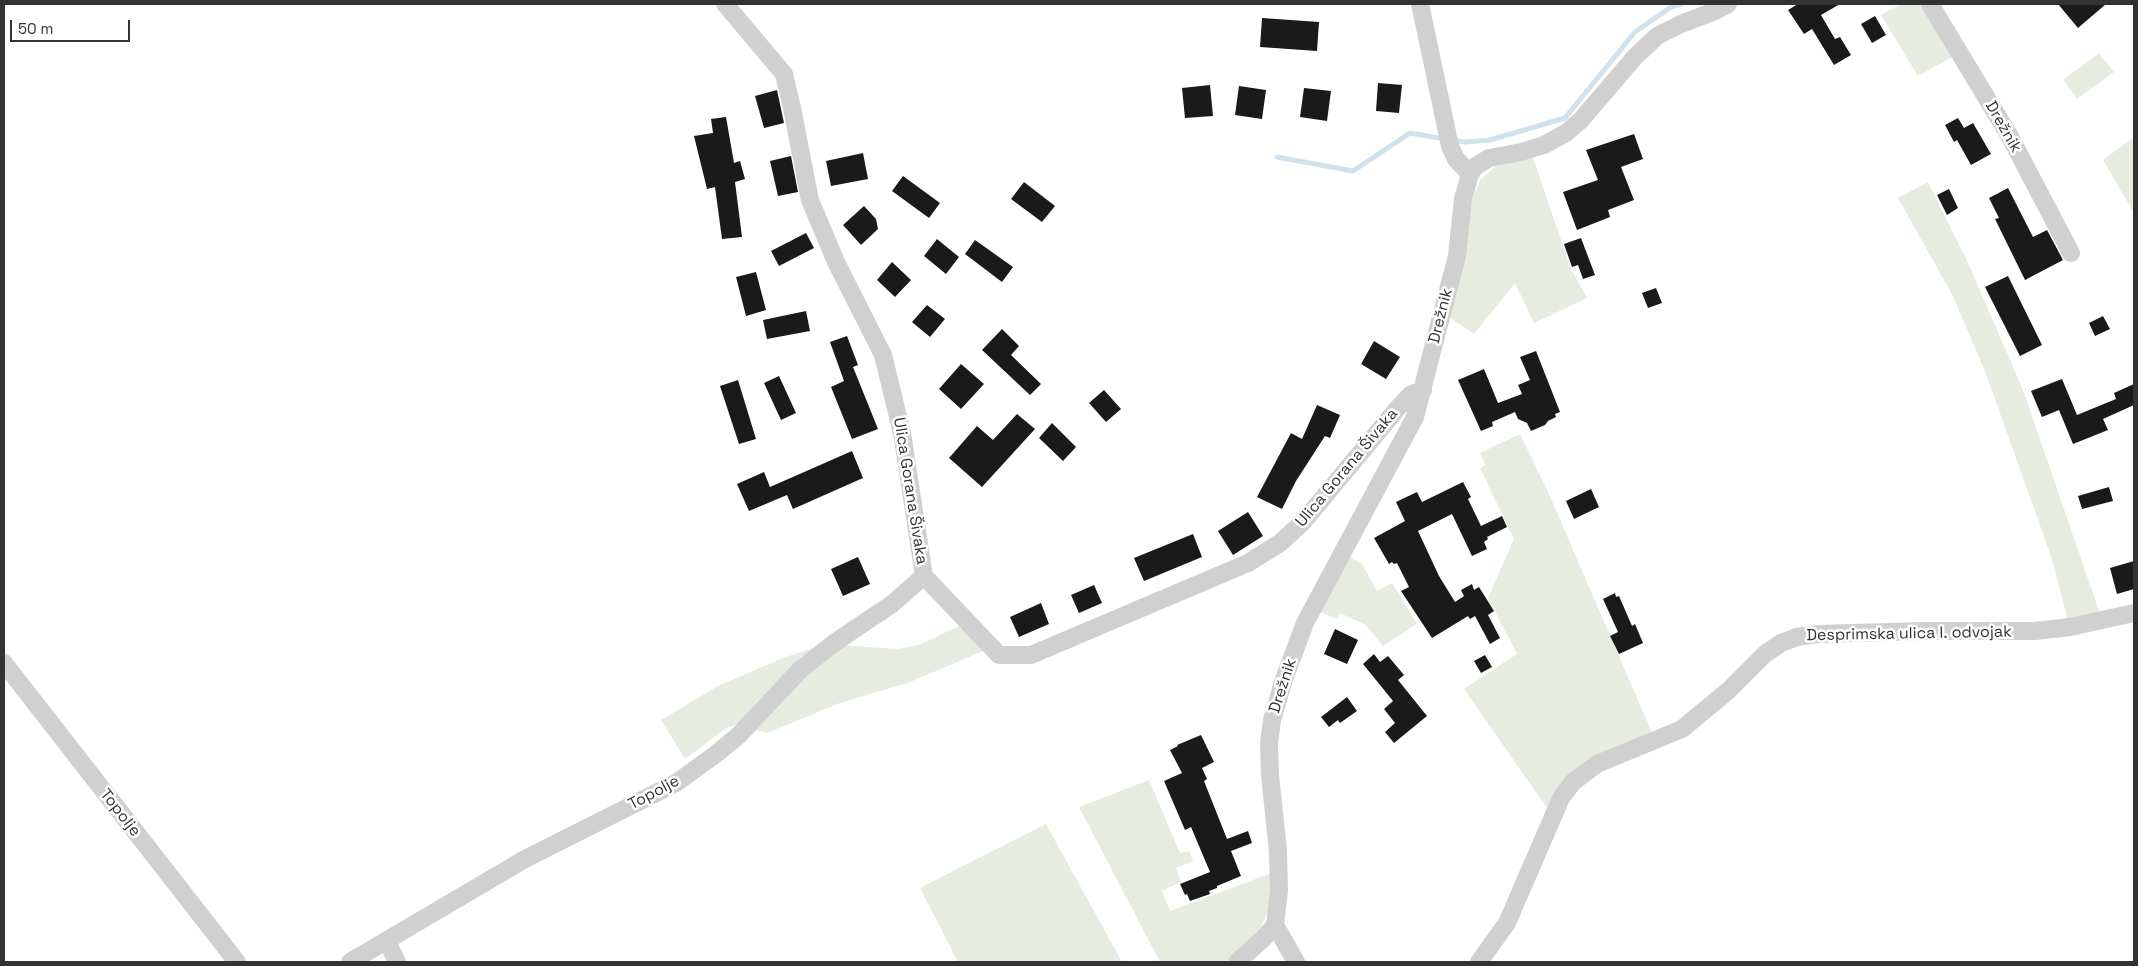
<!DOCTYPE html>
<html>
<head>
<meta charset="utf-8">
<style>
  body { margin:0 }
  #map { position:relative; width:2138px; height:966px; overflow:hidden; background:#fff; font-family:"Space Grotesk",sans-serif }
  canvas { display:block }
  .frame { position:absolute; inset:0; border:5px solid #333; pointer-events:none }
  .scale { position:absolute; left:10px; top:20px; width:120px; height:22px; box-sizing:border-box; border:2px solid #333; border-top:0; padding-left:6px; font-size:15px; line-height:18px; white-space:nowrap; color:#333; -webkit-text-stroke:4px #fff; paint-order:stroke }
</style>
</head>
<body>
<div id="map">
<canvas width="2138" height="966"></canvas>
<div class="frame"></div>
<div class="scale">50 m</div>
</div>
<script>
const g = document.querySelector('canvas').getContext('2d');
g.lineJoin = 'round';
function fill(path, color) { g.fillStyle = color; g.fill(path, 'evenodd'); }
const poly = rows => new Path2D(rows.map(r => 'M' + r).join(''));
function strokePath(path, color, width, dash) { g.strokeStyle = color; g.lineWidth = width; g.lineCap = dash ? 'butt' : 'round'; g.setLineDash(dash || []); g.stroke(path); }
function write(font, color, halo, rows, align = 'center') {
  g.font = font + ' "Space Grotesk",sans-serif'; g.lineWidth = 5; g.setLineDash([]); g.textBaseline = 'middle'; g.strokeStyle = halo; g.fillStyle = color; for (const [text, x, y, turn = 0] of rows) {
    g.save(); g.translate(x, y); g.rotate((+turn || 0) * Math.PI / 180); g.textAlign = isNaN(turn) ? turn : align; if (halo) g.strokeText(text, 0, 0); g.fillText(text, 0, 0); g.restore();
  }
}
fill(poly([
  [1901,4,1923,4,1954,56,1918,76,1881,15],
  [2099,53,2114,72,2077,99,2063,80],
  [2134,137,2134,213,2103,160],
  [1533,158,1571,269,1587,298,1534,323,1515,283,1474,334,1449,317,1458,280,1473,196,1481,179,1495,167,1506,162],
  [1928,182,1969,265,2023,390,2100,614,2068,621,2052,559,1986,374,1953,296,1898,198],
  [1520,434,1548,492,1653,735,1557,791,1547,808,1464,689,1517,654,1488,598,1514,539,1480,468,1486,465,1480,453],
  [1347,555,1362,564,1377,591,1392,583,1417,624,1383,646,1366,625,1340,613,1337,619,1318,611],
  [963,624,983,651,910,682,840,703,767,733,736,725,725,729,685,759,661,720,718,686,783,658,825,644,898,649,919,645],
  [1149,780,1180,853,1189,851,1193,861,1176,868,1181,882,1162,891,1170,911,1272,873,1269,910,1260,929,1245,946,1225,962,1160,962,1079,807],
  [1046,824,1122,962,958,962,920,888]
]), '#e6ecdf');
strokePath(poly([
  [1452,140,1465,142,1490,140,1565,118,1635,32,1671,7,1682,4],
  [1277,157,1353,171,1410,133,1444,139]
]), '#cfe2ee', 5);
fill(poly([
  [1798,4,1840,4,1821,15,1835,39,1840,37,1851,55,1834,65,1812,29,1804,34,1788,10],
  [2058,4,2106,4,2078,28],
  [1875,16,1886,35,1872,43,1861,24],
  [1262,18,1319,22,1317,51,1260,47],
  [1378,83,1402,85,1399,113,1376,111],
  [1210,85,1213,116,1185,118,1182,88],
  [1239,86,1266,90,1262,119,1235,115],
  [1304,88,1331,91,1327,121,1300,117],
  [777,90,784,123,764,128,755,96],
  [726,117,734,163,740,161,745,179,735,182,742,237,722,239,715,187,707,189,694,136,713,133,711,119],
  [1958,118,1964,128,1973,123,1991,154,1971,165,1957,140,1954,142,1945,125],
  [1634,134,1643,159,1621,167,1634,200,1608,210,1610,217,1577,230,1563,192,1598,180,1586,150],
  [863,153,868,179,831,186,826,161],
  [791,156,798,192,778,196,770,161],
  [903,176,940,203,929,218,892,191],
  [1024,182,1055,206,1042,222,1011,199],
  [2008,188,2033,237,2047,230,2063,260,2025,280,1995,219,1999,218,1989,198],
  [1949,189,1958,208,1947,215,1937,195],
  [864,206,876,219,878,229,861,245,843,225],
  [806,233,814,248,779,266,771,251],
  [1581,238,1595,275,1583,279,1578,265,1572,267,1564,244],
  [937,239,959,257,946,274,924,256],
  [975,240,1013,267,1002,282,965,254],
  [892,262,911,280,895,297,877,280],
  [756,272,766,310,746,316,736,277],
  [2008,276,2042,345,2020,356,1985,287],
  [1656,288,1662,303,1648,308,1642,293],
  [927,305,945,319,930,337,912,322],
  [806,311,810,331,767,339,763,320],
  [2103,316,2110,329,2095,336,2089,323],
  [1002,329,1019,346,1011,355,1041,384,1030,395,982,350],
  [847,336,858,365,853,367,878,429,852,439,831,387,844,381,830,342],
  [1374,341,1400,357,1386,379,1361,364],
  [1536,351,1560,412,1555,414,1556,417,1548,421,1545,425,1531,431,1527,423,1518,419,1515,412,1492,422,1493,426,1481,431,1458,380,1484,369,1498,403,1522,394,1518,385,1530,380,1520,357],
  [961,364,984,384,961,409,939,389],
  [779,376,796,413,781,420,764,383],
  [2062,379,2077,415,2116,399,2114,393,2134,384,2134,405,2103,419,2108,430,2073,444,2059,410,2042,417,2031,391],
  [738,380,756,439,739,444,720,386],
  [1104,390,1121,409,1106,422,1089,403],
  [1317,405,1340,415,1330,438,1325,436,1296,481,1282,509,1257,497,1291,433,1302,439],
  [1017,414,1035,429,982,487,949,458,977,426,993,440],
  [1052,423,1076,447,1063,461,1039,438],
  [852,451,863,478,793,509,787,495,749,511,737,484,764,472,770,487],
  [1463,482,1471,497,1468,499,1481,526,1502,516,1507,527,1487,537,1488,539,1484,542,1487,549,1472,556,1452,514,1418,531,1439,576,1455,602,1464,596,1461,590,1472,584,1474,590,1479,587,1494,611,1488,615,1500,638,1490,644,1475,616,1470,619,1468,616,1432,638,1401,591,1409,587,1397,563,1394,564,1392,562,1389,564,1374,538,1405,521,1396,502,1417,492,1422,502],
  [2109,487,2113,501,2082,509,2078,496],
  [1591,489,1599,507,1574,519,1566,501],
  [1248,512,1263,536,1233,555,1218,531],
  [1193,534,1202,557,1144,581,1134,558],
  [858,557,870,584,843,596,831,569],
  [2134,561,2134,589,2117,594,2110,568],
  [1094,585,1102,603,1079,613,1071,595],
  [1615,593,1616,597,1619,596,1632,626,1635,624,1643,643,1619,654,1610,636,1618,632,1603,599],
  [1041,603,1049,624,1019,637,1010,617],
  [1335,629,1358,640,1347,664,1324,654],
  [1374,654,1380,662,1388,656,1404,675,1398,680,1427,716,1394,743,1385,732,1395,723,1384,709,1393,701,1363,664],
  [1485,655,1492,667,1481,673,1474,661],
  [1347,697,1357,711,1340,723,1338,720,1329,727,1321,717],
  [1201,735,1214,762,1202,768,1207,779,1204,781,1227,839,1248,831,1252,843,1231,851,1241,876,1217,886,1217,888,1209,891,1210,894,1190,901,1187,894,1185,895,1180,884,1210,872,1191,827,1185,830,1164,781,1182,773,1170,750,1178,746,1177,745]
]), '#1a1a1a');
strokePath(poly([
  [725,4,784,74,792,108,810,200,836,262,883,355,902,433,924,576,999,655,1031,655,1248,563,1280,543,1303,522,1397,409,1410,395,1423,390],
  [1420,4,1450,146,1456,159,1470,174],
  [1930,4,2009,135,2071,253],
  [4,663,237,962],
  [1275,925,1296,962],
  [387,941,397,962],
  [350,962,525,859,676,783,716,754,739,735,800,670,834,643,892,604,924,576],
  [1237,962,1263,939,1275,925,1279,890,1278,851,1270,775,1269,743,1272,720,1284,679,1305,623,1415,417,1457,256,1463,199,1470,174,1476,166,1489,158,1521,152,1544,145,1566,133,1581,120,1634,58,1657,36,1681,24,1715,11,1728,4],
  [1479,962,1507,923,1561,798,1573,782,1597,764,1682,729,1729,690,1765,654,1781,643,1797,637,1818,634,1924,631,2035,631,2070,627,2134,613]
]), '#d0d0d0', 18);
write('16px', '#333', '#fff', [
  ["Drežnik",2003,127,60],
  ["Drežnik",1441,316,-76],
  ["Ulica Gorana Šivaka",1347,468,-50],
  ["Ulica Gorana Šivaka",910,491,81],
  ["Desprimska ulica I. odvojak",1909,634,-1],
  ["Drežnik",1283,686,-72],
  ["Topolje",654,793,-28],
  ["Topolje",120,813,52]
]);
</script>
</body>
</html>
